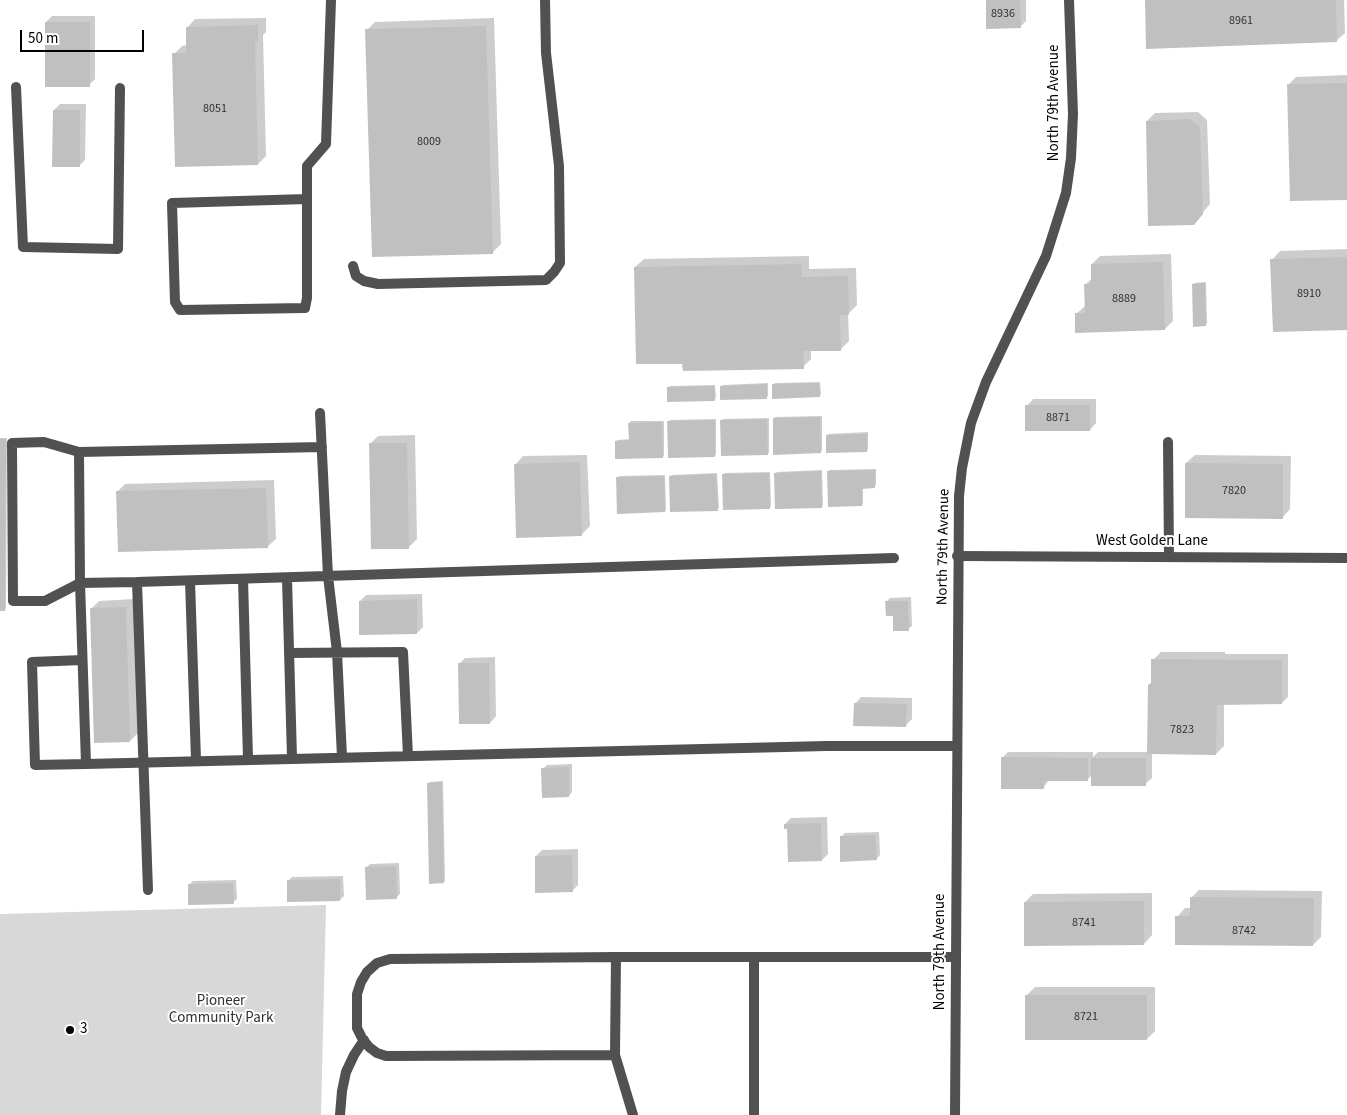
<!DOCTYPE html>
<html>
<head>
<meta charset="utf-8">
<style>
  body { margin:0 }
  #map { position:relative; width:1347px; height:1115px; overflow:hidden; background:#fff; font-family:"Source Sans 3",sans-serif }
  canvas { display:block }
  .scale { position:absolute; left:20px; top:30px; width:124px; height:22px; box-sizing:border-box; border:2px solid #000; border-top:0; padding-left:6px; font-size:15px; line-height:18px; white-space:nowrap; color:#000; -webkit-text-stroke:4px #fff; paint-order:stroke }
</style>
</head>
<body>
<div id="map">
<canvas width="1347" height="1115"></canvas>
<div class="scale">50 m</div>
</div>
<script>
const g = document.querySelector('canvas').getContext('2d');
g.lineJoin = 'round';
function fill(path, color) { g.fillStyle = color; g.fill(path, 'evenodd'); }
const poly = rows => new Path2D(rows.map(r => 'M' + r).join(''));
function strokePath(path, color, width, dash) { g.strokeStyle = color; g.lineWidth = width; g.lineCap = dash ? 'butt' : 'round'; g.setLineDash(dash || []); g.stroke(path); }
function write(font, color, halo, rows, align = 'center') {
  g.font = font + ' "Source Sans 3",sans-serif'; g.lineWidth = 4; g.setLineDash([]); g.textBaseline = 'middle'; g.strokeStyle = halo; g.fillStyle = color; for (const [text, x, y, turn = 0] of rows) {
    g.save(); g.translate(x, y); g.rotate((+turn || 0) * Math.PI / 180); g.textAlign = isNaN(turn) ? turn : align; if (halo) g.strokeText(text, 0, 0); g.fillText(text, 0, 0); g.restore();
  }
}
fill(poly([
  [326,905,321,1115,0,1115,0,914]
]), '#d8d8d8');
fill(poly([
  [987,0,1026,0,1026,21,1020,27],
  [1146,0,1344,0,1345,33,1336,41],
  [52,16,95,16,95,79,89,85,46,22],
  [266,18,266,32,263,35,266,156,258,164,174,54,182,46,187,45,187,28,195,19],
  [494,18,501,244,492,253,367,30,375,22],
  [1347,75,1347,199,1288,85,1296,77],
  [60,104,86,104,85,160,79,166,54,110],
  [1198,112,1207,120,1210,204,1193,224,1147,121,1155,113],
  [1347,249,1347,328,1272,260,1280,251],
  [1171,254,1173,321,1165,329,1076,314,1086,305,1085,285,1092,278,1092,264,1100,256],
  [809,256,809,269,856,268,857,305,848,314,849,341,840,350,811,350,811,359,803,367,684,362,635,267,644,259],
  [1206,282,1207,323,1206,325,1193,284,1195,283],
  [820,382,821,394,819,396,773,385,775,383],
  [768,383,768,396,766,398,721,386,723,385],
  [715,385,716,398,714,399,668,388,670,386],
  [1033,399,1096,399,1096,423,1090,430,1027,406],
  [822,416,822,450,821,452,774,419,775,417],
  [769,418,769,452,768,454,722,420,723,419],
  [716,419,716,454,715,456,669,422,670,420],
  [631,421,664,421,664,455,663,457,616,441,618,440,630,439,629,423],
  [868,432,868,449,867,451,827,435,829,434],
  [415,435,417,539,409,547,370,444,378,436],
  [0,438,7,438,6,608,5,610,0,610],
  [587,455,590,526,581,535,515,465,523,456],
  [1195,455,1291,456,1290,509,1282,518,1186,463],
  [876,469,876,485,874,487,863,487,863,504,862,505,828,471,830,470],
  [822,470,823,505,822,506,776,473,777,472],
  [770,472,771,506,769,508,723,475,725,473],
  [717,473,719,508,717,509,670,476,672,475],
  [665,475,666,510,664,511,617,478,619,476],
  [274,480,276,539,267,547,117,492,125,484],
  [422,594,423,627,417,633,360,601,366,595],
  [911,597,912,626,908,629,894,614,886,602,890,598],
  [134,599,138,733,130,741,91,609,99,601],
  [1161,652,1225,652,1225,654,1288,654,1288,697,1282,703,1224,703,1224,746,1216,754,1152,753,1152,778,1145,784,1092,775,1087,780,1049,780,1043,788,1002,758,1008,752,1093,752,1093,757,1098,752,1148,752,1153,660],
  [495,657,496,716,490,723,459,664,465,658],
  [861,697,912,698,912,719,906,725,855,704],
  [572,764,572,792,569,796,543,769,547,765],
  [443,781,445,881,443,882,429,783,430,782],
  [827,817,828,854,822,860,785,824,791,818],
  [879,832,880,855,876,859,841,837,845,833],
  [578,849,578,885,572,891,536,856,542,850],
  [399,863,400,894,396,898,366,868,370,864],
  [343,876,344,896,340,900,288,881,292,877],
  [236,880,237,899,233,902,189,885,193,881],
  [1199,890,1322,891,1321,937,1313,945,1177,917,1185,908,1191,908,1191,898],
  [1152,893,1152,935,1144,944,1025,902,1033,894],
  [1035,987,1155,987,1155,1031,1147,1039,1027,995]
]), '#0003');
fill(poly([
  [986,0,1020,0,1021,28,986,29],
  [1145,0,1336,0,1337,42,1146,49],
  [45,22,90,22,90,87,45,87],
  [258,25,258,42,255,42,258,165,175,167,172,53,186,53,186,27],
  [486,26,493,254,372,257,365,29],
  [1347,83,1347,200,1290,201,1287,84],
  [53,110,80,110,80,167,52,167],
  [1190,119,1200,128,1203,214,1194,225,1148,226,1146,121],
  [1347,257,1347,330,1273,332,1270,259],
  [1163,262,1165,330,1075,333,1075,313,1085,313,1084,284,1091,284,1091,264],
  [801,264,802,277,848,276,849,315,840,315,841,351,803,351,804,369,683,371,682,364,636,364,634,267],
  [1205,283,1206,326,1193,327,1192,284],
  [819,383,820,397,772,399,772,384],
  [767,384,767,399,720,400,720,386],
  [714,386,715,401,667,402,667,387],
  [1025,405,1090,405,1090,431,1025,431],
  [820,417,821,453,773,455,773,418],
  [767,419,768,455,721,456,720,420],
  [715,420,715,457,668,458,667,421],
  [662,422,663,458,615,459,615,441,629,440,628,423],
  [867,434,867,452,826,453,826,435],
  [0,439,6,439,5,611,0,611],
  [369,443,407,443,409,549,371,549],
  [580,462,582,536,516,538,514,464],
  [1185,463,1283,464,1283,519,1185,518],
  [875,470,875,488,862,489,862,506,828,507,827,471],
  [821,471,822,508,775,509,774,473],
  [769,473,770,509,723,510,722,474],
  [716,474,718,511,670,512,669,476],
  [664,476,665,512,617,514,616,477],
  [266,488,268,548,118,552,116,491],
  [417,599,417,634,359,635,359,601],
  [885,601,908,601,909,631,893,631,893,616,886,616],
  [126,607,130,742,94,743,90,608],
  [1151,659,1282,660,1282,704,1217,705,1216,755,1147,754,1148,685,1151,683],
  [458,663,489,663,490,724,459,724],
  [854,703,907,704,906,727,853,726],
  [1001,757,1088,758,1088,781,1044,781,1044,789,1001,789],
  [1091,758,1146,758,1146,786,1091,786],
  [569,767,569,797,542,798,541,768],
  [442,782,444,883,429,884,427,783],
  [821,823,822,861,788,862,787,829,784,829,784,824],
  [875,835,877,860,840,862,840,836],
  [572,855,573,892,535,893,535,856],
  [396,866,397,899,366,900,365,867],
  [340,879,340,901,287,902,287,880],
  [233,883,234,904,188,905,188,884],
  [1190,897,1314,898,1313,946,1175,945,1175,916,1190,916],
  [1144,901,1144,945,1024,946,1024,902],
  [1025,995,1147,995,1147,1040,1025,1040]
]), '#c0c0c0');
strokePath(poly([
  [16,87,23,247,118,249,120,88],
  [307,199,172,203,175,302,180,310,305,308,307,298,307,166,326,144,331,0],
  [353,266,356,276,364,281,378,284,546,280,554,272,560,263,559,166,546,53,545,0],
  [320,413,328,576,337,652,342,757],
  [1168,442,1169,557],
  [79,452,44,442,12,443,13,601,45,601,80,583,86,764,826,746,957,746],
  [287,578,292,758],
  [243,579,248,759],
  [190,581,196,760],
  [137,582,80,583,79,452,322,447],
  [289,653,403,652,408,756],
  [82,660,32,662,35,765,86,764],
  [148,890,137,582,894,558],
  [754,957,754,1115],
  [615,1055,616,957],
  [340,1115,342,1091,346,1072,354,1055,364,1040],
  [633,1115,615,1055,386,1056,377,1053,369,1047,362,1038,357,1028,357,994,361,982,367,972,377,963,390,959,616,957,956,957]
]), '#515151', 10);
strokePath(poly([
  [957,556,1347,558]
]), '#515151', 10);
strokePath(poly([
  [955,1115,959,496,962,468,971,423,986,382,1046,256,1066,193,1071,158,1073,114,1069,0]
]), '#515151', 10);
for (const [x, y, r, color] of [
  [70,1030,5,"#000"]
]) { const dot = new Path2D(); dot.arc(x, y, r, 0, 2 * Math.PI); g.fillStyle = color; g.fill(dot); strokePath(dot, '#fff', 2); }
write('12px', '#303030', null, [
  ["8936",1003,14],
  ["8961",1241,21],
  ["8051",215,109],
  ["8009",429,142],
  ["8910",1309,294],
  ["8889",1124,299],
  ["8871",1058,418],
  ["7820",1234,491],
  ["7823",1182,730],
  ["8741",1084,923],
  ["8742",1244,931],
  ["8721",1086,1017]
]);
write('15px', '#000', '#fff', [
  ["North 79th Avenue",1055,103,-90],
  ["West Golden Lane",1152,542],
  ["North 79th Avenue",944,547,-89],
  ["North 79th Avenue",941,952,-90]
]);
write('15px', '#2f2f2f', '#fff', [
  ["Pioneer",221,1002],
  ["Community Park",221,1019]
]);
write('15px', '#000', '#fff', [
  ["3",80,1030]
], 'left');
</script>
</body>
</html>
